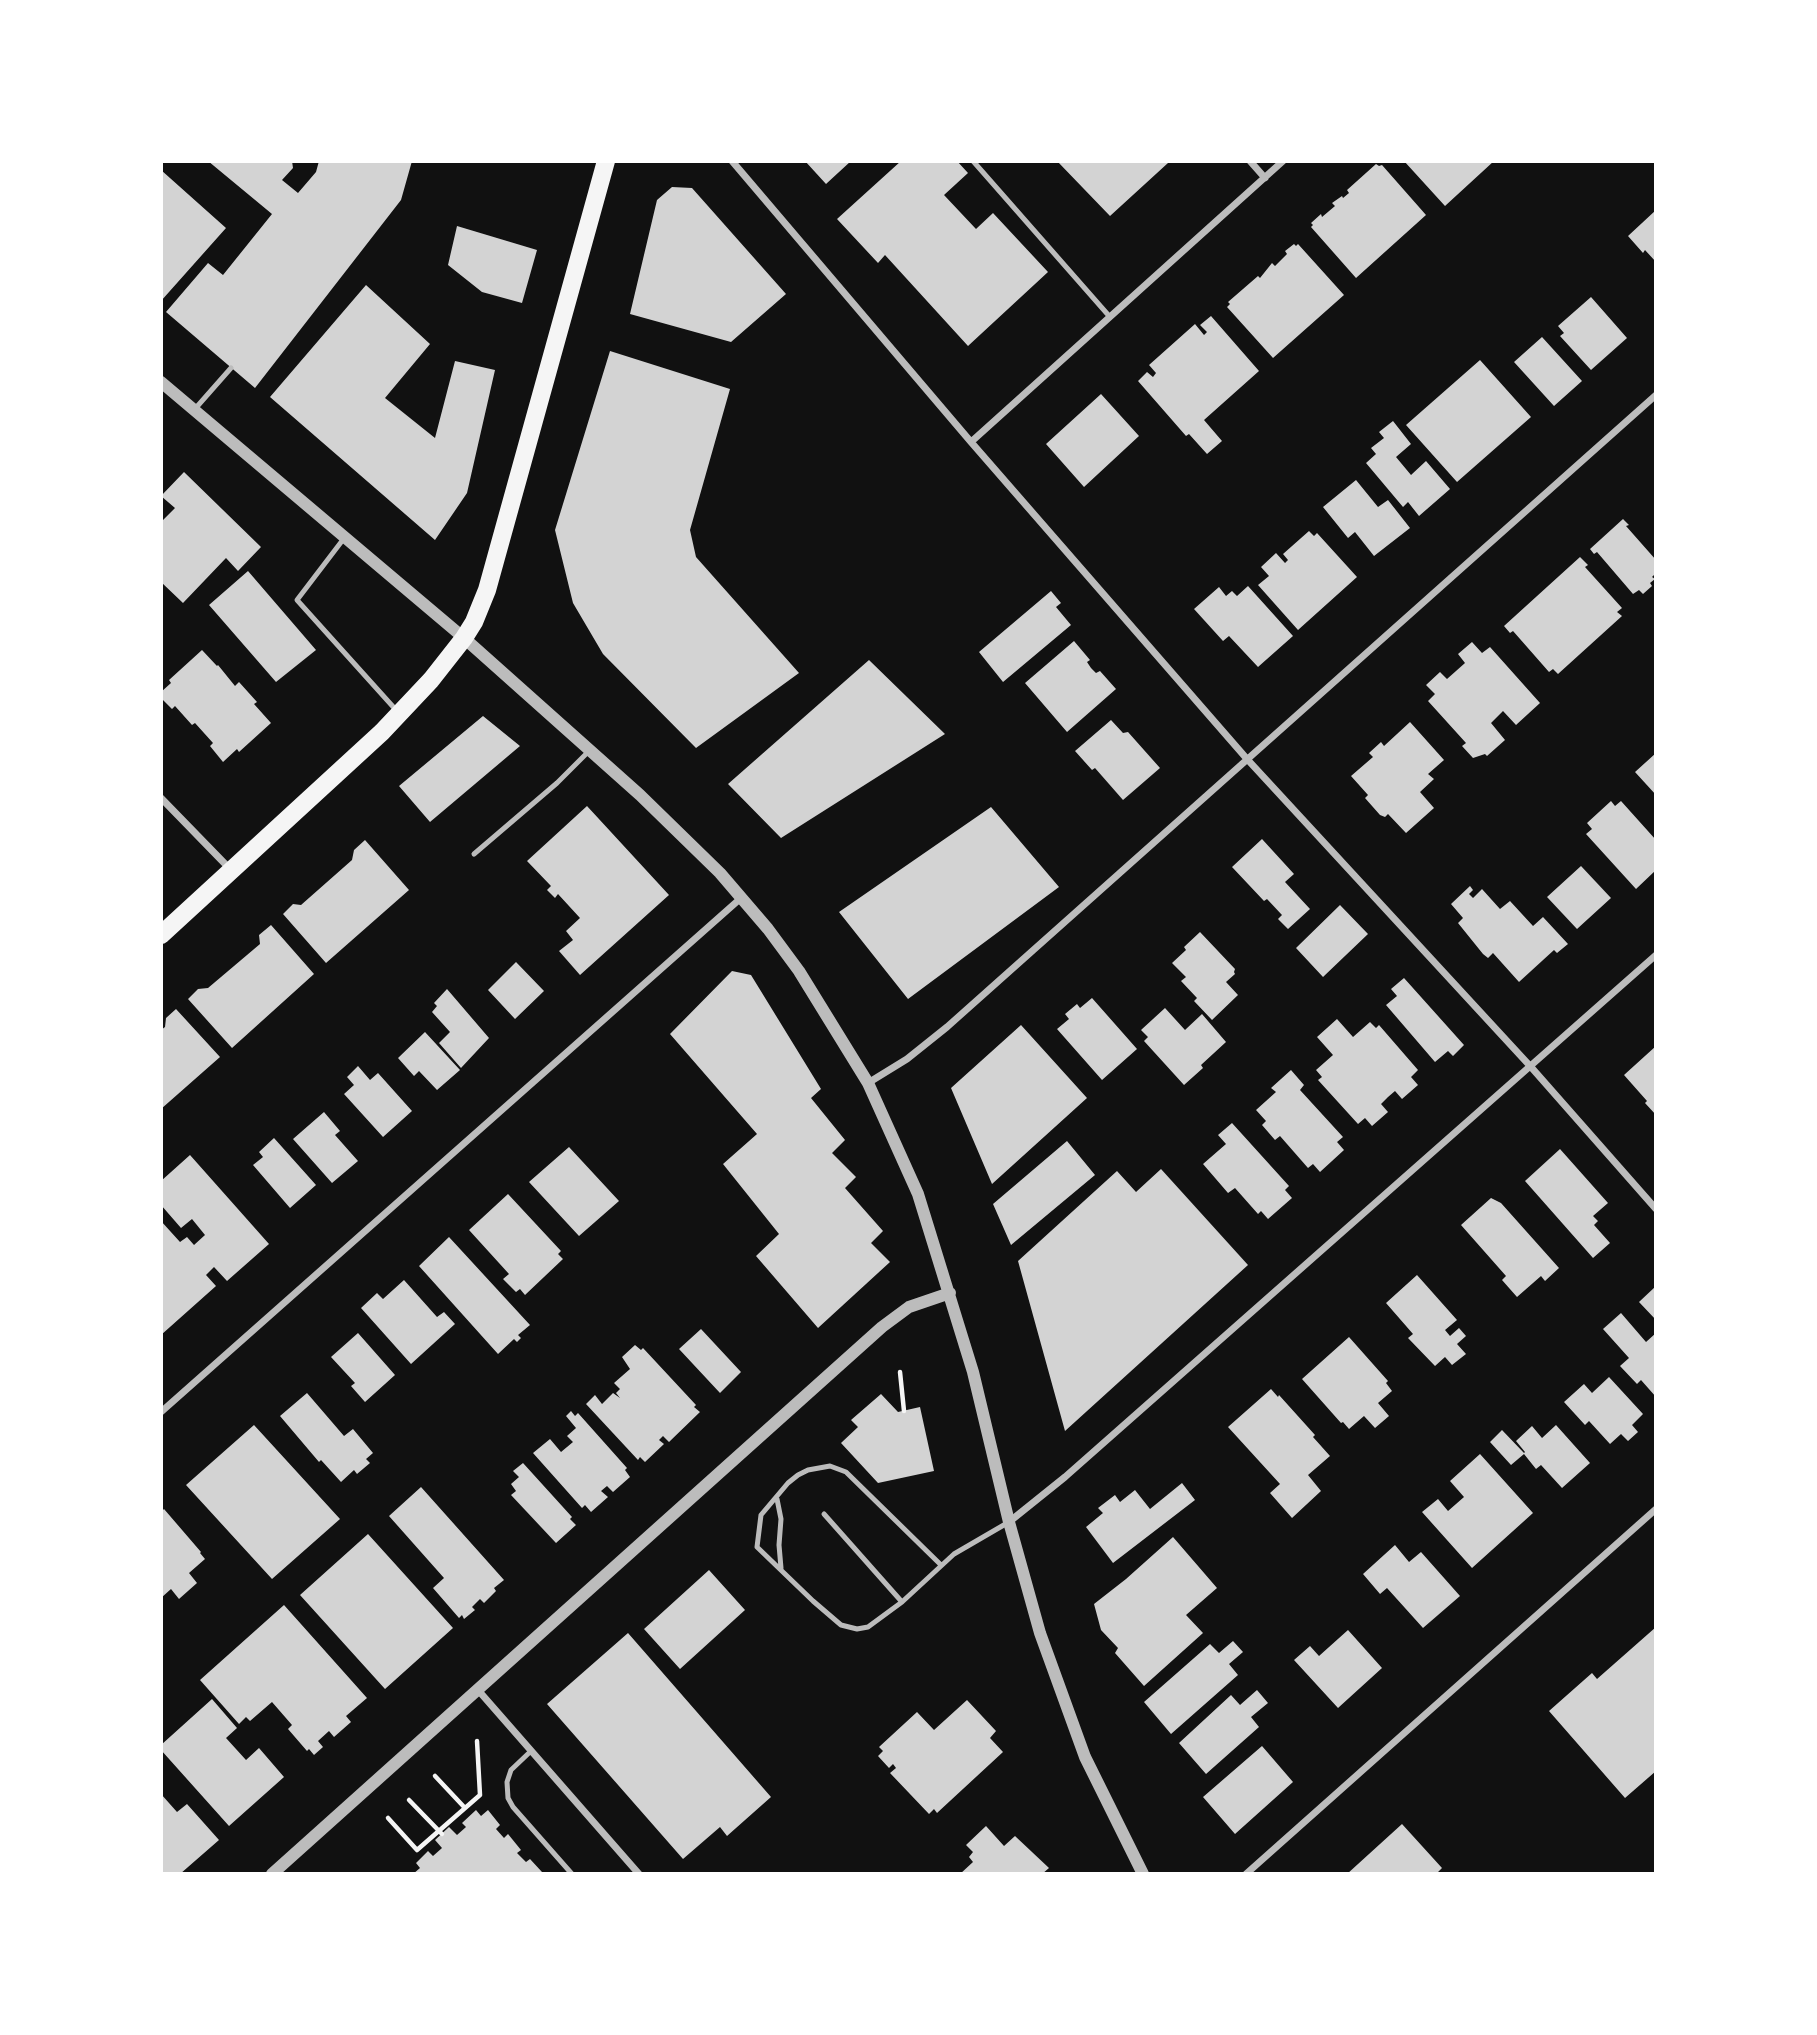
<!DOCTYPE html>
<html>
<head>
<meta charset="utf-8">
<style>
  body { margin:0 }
  #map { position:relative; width:1817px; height:2035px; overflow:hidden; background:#111; font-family:"Libre Baskerville",serif }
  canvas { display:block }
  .frame { position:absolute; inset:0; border:163px solid #fff; pointer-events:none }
</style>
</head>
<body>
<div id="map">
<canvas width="1817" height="2035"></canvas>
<div class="frame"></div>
</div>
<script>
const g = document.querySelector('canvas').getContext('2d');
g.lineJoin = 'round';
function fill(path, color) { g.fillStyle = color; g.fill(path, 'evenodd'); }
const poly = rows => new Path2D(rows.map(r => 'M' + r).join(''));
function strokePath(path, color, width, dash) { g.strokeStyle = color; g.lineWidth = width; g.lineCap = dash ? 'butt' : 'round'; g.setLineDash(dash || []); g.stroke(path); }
fill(poly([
  [208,161,292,161,293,168,282,180,298,193,316,172,319,161,412,161,401,200,255,388,166,312,208,263,223,275,272,214],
  [805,161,851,161,826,184],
  [901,161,957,161,968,173,944,195,976,229,993,213,1048,272,968,346,885,255,878,263,837,219],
  [1057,161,1166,161,1168,163,1110,216],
  [1404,161,1494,161,1445,206],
  [1376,164,1379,166,1382,165,1426,215,1356,278,1311,227,1313,225,1311,223,1321,214,1322,217,1335,206,1332,203,1342,196,1343,198,1349,193,1347,190],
  [161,170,226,228,161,301],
  [672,187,692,188,786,294,731,342,630,314,657,200],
  [1656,210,1656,262,1645,250,1643,253,1628,236],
  [457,226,537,250,522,303,482,292,448,265],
  [1294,244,1296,246,1298,244,1344,295,1273,358,1227,307,1230,304,1228,302,1258,276,1260,278,1272,263,1275,266,1287,254,1285,251],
  [366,285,430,344,385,398,435,438,455,361,495,370,467,493,435,540,270,397],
  [1591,297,1627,338,1591,370,1560,336,1564,333,1558,326],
  [1211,316,1259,371,1204,420,1222,441,1207,454,1189,434,1186,436,1138,381,1147,372,1153,377,1156,373,1149,365,1195,324,1204,335,1207,332,1200,325],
  [1542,337,1582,381,1554,406,1514,362],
  [610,351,730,389,690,530,696,557,799,673,696,748,603,654,573,603,555,530],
  [1480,360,1531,417,1457,482,1406,425],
  [1101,394,1139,436,1084,487,1046,444],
  [1393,421,1411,444,1396,457,1411,475,1426,461,1450,489,1419,516,1408,502,1403,507,1366,463,1376,454,1371,448,1384,438,1379,432],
  [184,472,261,547,238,571,226,558,183,603,161,582,161,522,175,508,161,496],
  [1356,480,1378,507,1388,500,1410,528,1374,556,1355,532,1348,538,1323,507],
  [1623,519,1629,525,1626,526,1656,560,1656,573,1652,577,1655,579,1650,583,1652,586,1643,594,1639,590,1633,594,1597,552,1594,554,1590,549],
  [1309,531,1314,536,1317,533,1357,577,1298,630,1258,585,1269,576,1261,567,1276,553,1285,563,1288,560,1283,554],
  [1580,557,1588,565,1585,567,1622,608,1617,612,1622,616,1558,674,1553,669,1549,672,1513,631,1510,633,1504,626],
  [248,571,316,650,276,682,209,605],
  [1248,586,1293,636,1258,667,1229,636,1223,641,1194,609,1219,587,1226,596,1232,591,1237,596],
  [1051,591,1061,603,1056,607,1071,625,1003,682,979,652],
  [1074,641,1090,660,1087,662,1091,668,1096,673,1100,671,1116,689,1067,732,1025,683],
  [1472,642,1482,653,1490,647,1540,703,1516,725,1503,711,1491,723,1505,740,1487,756,1485,754,1473,758,1462,746,1466,743,1428,701,1435,694,1426,685,1440,672,1447,679,1465,663,1458,654],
  [202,650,217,666,218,665,235,686,239,682,257,702,254,704,271,723,239,752,237,749,223,762,210,746,213,743,195,723,192,725,175,706,172,709,161,698,161,692,171,683,169,680],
  [869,660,945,734,781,838,728,784],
  [483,716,520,746,430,822,399,786],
  [1111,720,1123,733,1128,732,1160,768,1123,800,1095,768,1092,770,1075,751],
  [1410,722,1444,760,1428,774,1434,779,1420,792,1434,808,1406,833,1388,814,1385,817,1380,815,1365,798,1368,795,1351,776,1373,757,1369,753,1381,742,1384,746],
  [1656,753,1656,795,1635,772],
  [1611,801,1615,806,1621,801,1656,840,1656,870,1636,889,1586,834,1592,829,1587,823],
  [587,806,669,895,580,975,559,951,573,940,566,931,580,918,558,894,555,898,547,890,551,886,527,861],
  [991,807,1059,887,908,999,839,912],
  [1262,839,1294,874,1285,882,1310,909,1288,929,1278,919,1282,915,1267,899,1264,901,1232,867],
  [365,840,409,890,326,963,283,914,293,904,301,905,352,860,354,850],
  [1581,866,1611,898,1577,929,1547,897],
  [1470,886,1473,890,1469,894,1473,898,1482,889,1500,909,1510,901,1533,926,1543,917,1568,944,1557,953,1554,950,1519,982,1493,953,1488,958,1483,954,1458,923,1463,918,1451,904],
  [1340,905,1368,934,1323,977,1296,948],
  [271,925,314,974,232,1048,188,999,198,989,208,988,260,944,259,935],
  [1200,932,1235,969,1234,972,1235,974,1226,982,1238,995,1212,1020,1194,1001,1197,998,1181,981,1186,977,1172,963,1186,950,1184,947],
  [516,962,544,991,515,1019,488,990],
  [732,971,751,975,821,1089,811,1098,845,1140,832,1153,856,1177,845,1188,883,1231,871,1243,890,1262,818,1328,756,1256,779,1234,723,1164,757,1134,670,1034],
  [1404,978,1464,1045,1453,1056,1448,1051,1435,1062,1386,1005,1397,996,1391,989],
  [447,989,489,1038,461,1068,439,1043,450,1032,432,1012,437,1006,434,1003],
  [1092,998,1137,1049,1102,1080,1057,1029,1069,1019,1065,1014,1077,1004,1080,1008],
  [1165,1008,1185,1030,1202,1014,1226,1042,1201,1065,1203,1068,1184,1085,1144,1041,1148,1037,1141,1030],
  [176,1009,220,1057,161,1109,161,1030,165,1027,166,1018],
  [1337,1019,1353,1037,1370,1022,1376,1028,1379,1025,1418,1070,1411,1077,1418,1085,1402,1099,1395,1091,1388,1097,1381,1104,1388,1112,1372,1126,1365,1118,1358,1124,1318,1080,1322,1077,1316,1070,1333,1055,1317,1037],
  [1021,1025,1087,1098,992,1184,951,1088],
  [425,1032,460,1070,437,1090,419,1071,414,1076,398,1058],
  [1656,1046,1656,1115,1645,1103,1647,1101,1624,1075],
  [358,1066,370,1080,378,1073,412,1111,383,1137,344,1094,354,1085,347,1077],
  [1291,1070,1304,1085,1300,1090,1343,1137,1337,1142,1344,1150,1320,1172,1313,1164,1308,1168,1280,1136,1275,1140,1262,1125,1266,1121,1256,1110,1276,1092,1271,1088],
  [324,1112,340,1131,335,1135,358,1161,332,1183,293,1139],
  [1232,1123,1289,1186,1285,1190,1292,1198,1268,1219,1261,1211,1258,1214,1235,1188,1228,1193,1203,1164,1226,1144,1218,1135],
  [274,1138,316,1185,290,1208,253,1165,263,1157,259,1152],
  [1067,1141,1095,1175,1011,1245,993,1204],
  [569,1147,619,1201,579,1236,529,1182],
  [1560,1149,1608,1203,1593,1216,1598,1221,1594,1225,1610,1243,1593,1258,1525,1181],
  [190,1155,269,1244,227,1281,214,1267,206,1275,216,1286,161,1335,161,1221,180,1242,187,1237,194,1245,205,1235,192,1219,181,1228,161,1205,161,1181],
  [1161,1169,1248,1265,1065,1431,1018,1261,1117,1171,1136,1192],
  [508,1194,561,1251,558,1254,563,1259,525,1295,520,1289,516,1292,503,1279,509,1274,469,1230],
  [1491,1198,1501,1203,1559,1268,1545,1281,1541,1276,1517,1297,1502,1280,1506,1276,1461,1225],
  [449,1237,530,1325,518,1335,521,1338,517,1342,514,1339,498,1354,419,1266],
  [1417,1275,1457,1320,1445,1330,1450,1336,1459,1328,1466,1336,1457,1344,1466,1354,1452,1365,1445,1357,1435,1366,1408,1338,1413,1334,1386,1303],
  [404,1280,437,1317,444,1312,455,1324,411,1364,361,1308,377,1293,383,1299],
  [1656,1286,1656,1320,1639,1302],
  [1621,1313,1646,1342,1656,1333,1656,1397,1641,1380,1637,1384,1620,1366,1629,1358,1603,1329],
  [701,1329,741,1372,720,1393,679,1349],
  [358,1333,395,1375,365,1402,351,1386,355,1383,331,1357],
  [1349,1337,1388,1381,1386,1383,1392,1391,1378,1403,1389,1416,1375,1428,1364,1416,1349,1429,1343,1422,1341,1423,1302,1379],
  [635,1345,641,1350,643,1348,696,1405,694,1407,700,1412,669,1442,663,1436,659,1440,664,1444,645,1462,640,1457,638,1460,586,1404,595,1395,602,1404,613,1393,620,1398,616,1393,620,1389,614,1383,630,1369,622,1357],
  [1609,1377,1643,1414,1632,1425,1638,1432,1628,1441,1621,1434,1610,1444,1589,1421,1585,1425,1564,1402,1584,1384,1592,1393],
  [1271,1389,1278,1397,1279,1395,1315,1435,1313,1437,1330,1456,1308,1475,1321,1491,1292,1518,1270,1493,1280,1484,1228,1427],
  [307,1393,344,1436,353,1429,373,1453,366,1459,370,1463,357,1474,354,1470,341,1482,321,1460,319,1462,280,1416],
  [881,1394,898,1412,920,1407,934,1471,878,1483,841,1443,858,1427,851,1420],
  [571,1411,575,1416,578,1413,627,1468,625,1470,630,1477,613,1492,607,1486,601,1491,608,1497,591,1512,585,1505,582,1508,533,1453,550,1439,561,1452,573,1442,567,1436,576,1428,566,1416],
  [254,1425,340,1519,272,1579,186,1485],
  [1556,1425,1590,1463,1562,1488,1541,1465,1536,1469,1524,1454,1511,1465,1490,1442,1502,1430,1524,1453,1525,1452,1516,1441,1532,1426,1542,1438],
  [1480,1454,1533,1513,1472,1568,1422,1512,1438,1499,1448,1511,1464,1497,1450,1481],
  [523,1463,572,1517,570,1519,576,1525,556,1543,511,1495,516,1491,511,1484,519,1477,513,1471],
  [1182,1483,1195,1500,1113,1563,1086,1527,1103,1513,1098,1508,1115,1495,1120,1502,1135,1490,1150,1509],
  [421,1487,504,1580,494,1588,496,1591,484,1603,480,1599,472,1607,475,1610,464,1619,462,1615,459,1618,433,1588,444,1578,389,1516],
  [164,1509,201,1552,200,1553,205,1559,189,1573,197,1583,179,1599,171,1589,161,1598,161,1512],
  [368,1534,453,1628,385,1689,300,1595],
  [1173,1537,1217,1588,1186,1615,1203,1633,1144,1686,1115,1653,1118,1648,1101,1630,1094,1604,1126,1579],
  [1395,1545,1409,1562,1421,1552,1460,1596,1423,1628,1387,1588,1380,1594,1363,1574],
  [709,1570,745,1610,680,1669,644,1629],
  [284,1605,367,1698,346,1716,351,1722,334,1737,329,1731,318,1741,323,1747,314,1755,309,1749,307,1751,288,1729,292,1725,272,1702,250,1721,246,1717,239,1724,200,1680],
  [1656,1627,1656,1771,1625,1798,1549,1711,1592,1673,1597,1679],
  [1348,1630,1382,1668,1338,1708,1294,1660,1310,1646,1319,1656],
  [628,1633,771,1797,727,1836,720,1827,683,1859,547,1704],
  [1233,1641,1243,1652,1229,1664,1238,1675,1171,1734,1144,1702,1210,1644,1219,1653],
  [1257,1690,1268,1703,1251,1717,1259,1727,1206,1774,1179,1743,1231,1695,1240,1705],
  [212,1699,237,1728,226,1738,246,1760,259,1748,284,1777,229,1826,161,1750,161,1745],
  [967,1700,996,1731,990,1738,1003,1752,937,1813,934,1809,929,1814,890,1773,896,1768,893,1764,889,1768,878,1756,883,1751,879,1747,917,1712,934,1730],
  [1262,1746,1293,1782,1235,1834,1203,1797],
  [161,1794,177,1812,187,1804,219,1840,180,1874,161,1874],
  [476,1810,481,1816,488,1810,500,1825,496,1829,504,1838,508,1834,521,1850,517,1853,526,1862,530,1859,542,1872,413,1874,420,1868,416,1863,428,1851,433,1856,442,1848,435,1840,449,1827,457,1835,466,1827,462,1823],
  [1402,1824,1442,1868,1436,1874,1347,1874],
  [986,1826,1004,1846,1015,1836,1049,1868,1042,1874,960,1874,973,1862,969,1857,973,1852,966,1845]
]), '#d3d3d3');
strokePath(poly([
  [900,1372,904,1411],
  [435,1776,465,1808],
  [409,1800,442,1834],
  [388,1818,417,1850,480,1795,477,1741]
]), '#f5f5f5', 4.5);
strokePath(poly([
  [973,161,1110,317],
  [194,410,231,368],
  [345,537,297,600,396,710],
  [474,854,557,783,589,751],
  [777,1499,781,1519,779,1545,781,1568],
  [824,1514,902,1602,954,1554,1009,1522],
  [902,1602,868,1627,857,1629,841,1625,813,1601,757,1547,761,1515,788,1483,798,1475,808,1470,830,1466,846,1472,940,1564],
  [531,1751,511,1770,507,1782,508,1798,513,1807,572,1874]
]), '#bcbcbc', 5);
strokePath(poly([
  [732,161,971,442,1247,759,1531,1067,1656,1209],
  [1250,161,1265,178],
  [971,442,1283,161],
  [161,798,231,870],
  [868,1083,907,1059,947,1027,1656,395],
  [161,1412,741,898],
  [1009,1522,1065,1477,1656,955],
  [478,1690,639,1874],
  [1246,1874,1656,1509]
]), '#bcbcbc', 7);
strokePath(poly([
  [161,382,464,638,640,795,720,873,768,929,799,971,868,1083,918,1194,973,1372,1009,1522,1040,1633,1085,1757,1143,1874],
  [272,1874,882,1327,909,1307,950,1293]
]), '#bcbcbc', 12);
strokePath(poly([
  [161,935,382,732,431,680,464,638,474,622,487,590,606,161]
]), '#f5f5f5', 18);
</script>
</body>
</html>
